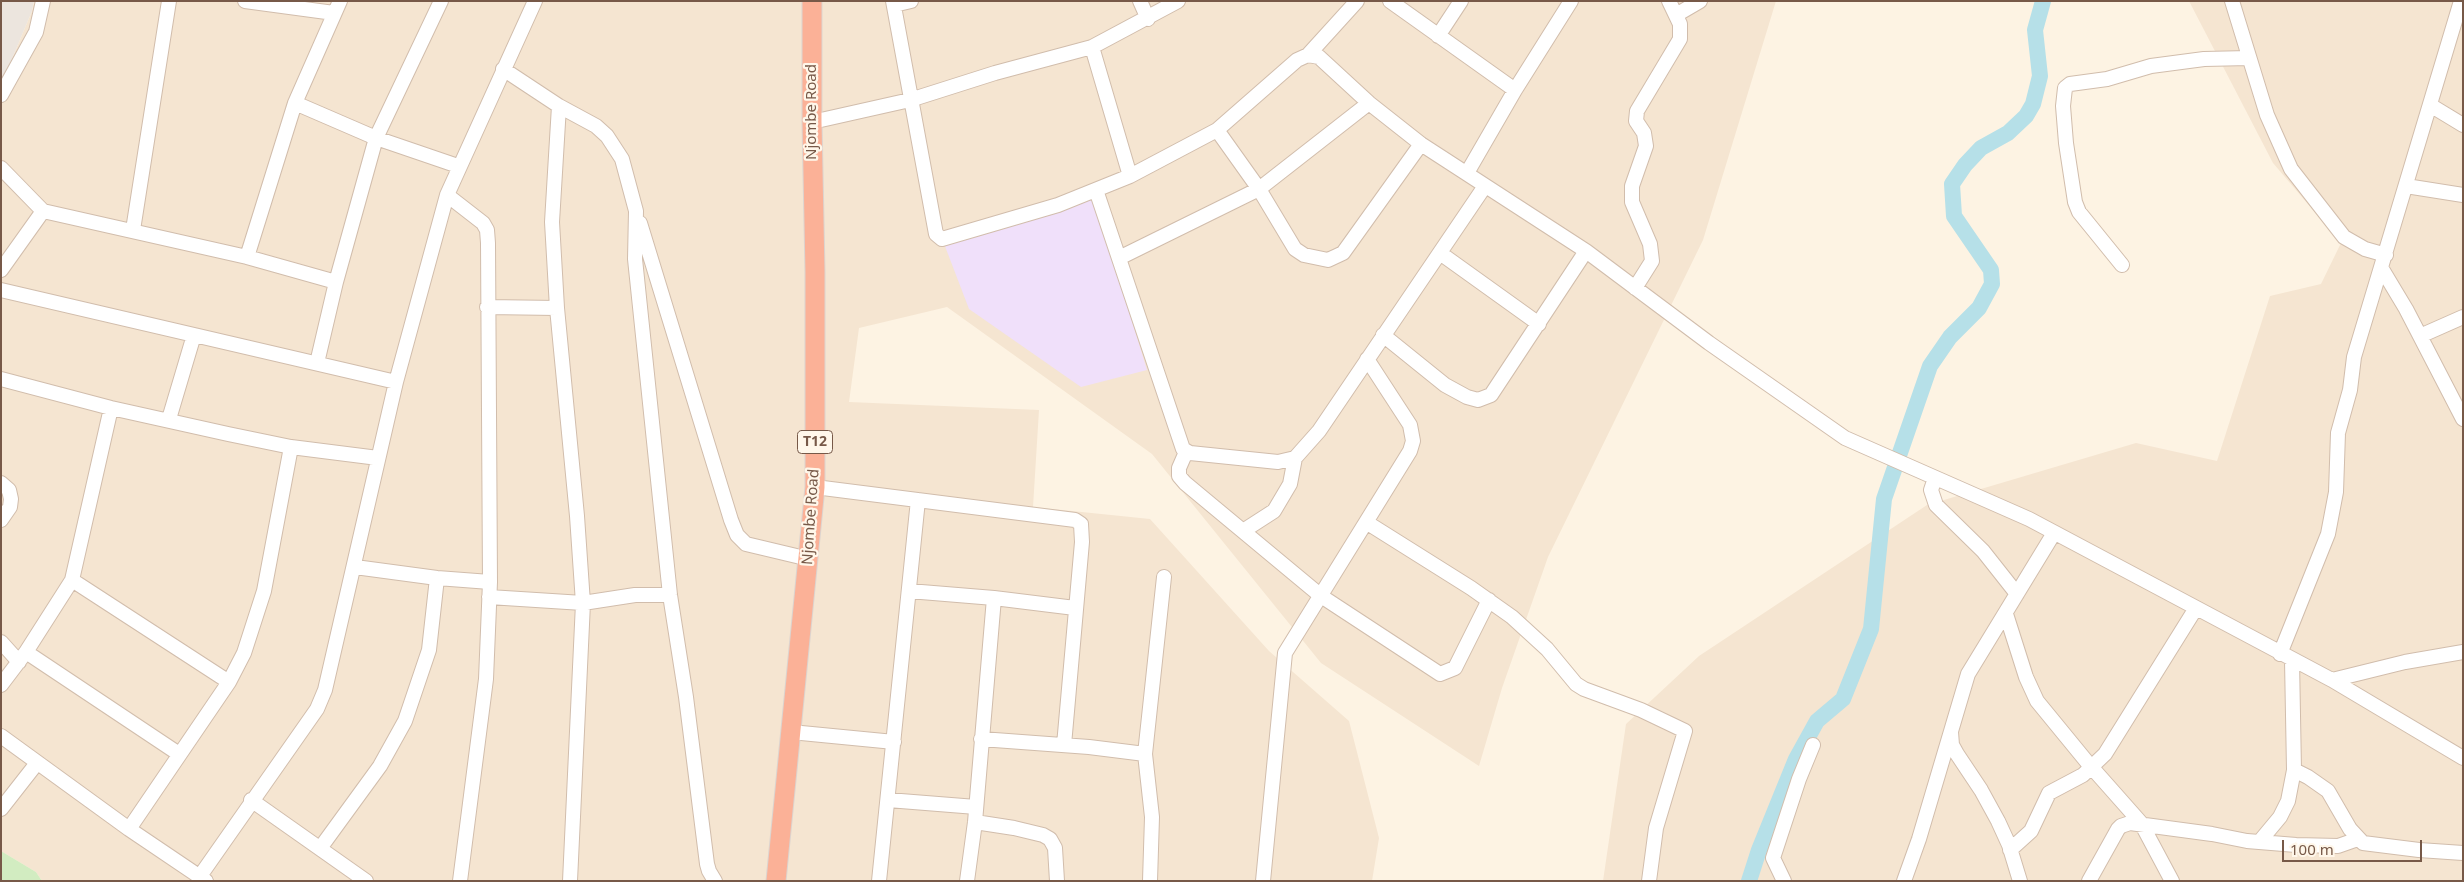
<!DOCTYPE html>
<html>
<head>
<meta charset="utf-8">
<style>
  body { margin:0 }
  #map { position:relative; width:2464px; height:882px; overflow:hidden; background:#fdf3e3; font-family:"Noto Sans",sans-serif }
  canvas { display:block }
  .frame { position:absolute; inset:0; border:2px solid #775948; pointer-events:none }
  .scale { position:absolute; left:2282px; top:840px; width:140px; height:22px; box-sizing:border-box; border:2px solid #775948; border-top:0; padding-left:6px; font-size:15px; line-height:18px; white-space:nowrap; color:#775948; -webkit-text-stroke:4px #fff7ea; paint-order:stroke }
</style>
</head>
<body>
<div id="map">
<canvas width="2464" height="882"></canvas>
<div class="frame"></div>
<div class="scale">100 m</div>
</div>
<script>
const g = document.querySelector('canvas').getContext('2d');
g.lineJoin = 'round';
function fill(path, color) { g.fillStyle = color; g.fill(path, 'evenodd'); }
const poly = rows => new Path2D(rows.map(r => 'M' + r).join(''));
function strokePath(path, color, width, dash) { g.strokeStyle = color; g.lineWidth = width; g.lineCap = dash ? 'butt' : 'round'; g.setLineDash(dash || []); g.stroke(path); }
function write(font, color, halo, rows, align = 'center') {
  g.font = font + ' "Noto Sans",sans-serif'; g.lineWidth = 4.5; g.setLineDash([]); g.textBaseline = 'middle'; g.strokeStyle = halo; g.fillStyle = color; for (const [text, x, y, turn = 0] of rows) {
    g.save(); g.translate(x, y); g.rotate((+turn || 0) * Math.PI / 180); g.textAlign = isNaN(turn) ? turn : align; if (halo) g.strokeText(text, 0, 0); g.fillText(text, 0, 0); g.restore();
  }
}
fill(poly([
  [34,1,1776,1,1703,240,1548,557,1502,688,1479,766,1321,663,1152,454,947,307,859,328,849,402,1039,410,1033,507,1150,519,1269,651,1349,721,1379,838,1372,881,42,881,36,872,1,851,1,85,32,11],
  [2189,1,2463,1,2463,881,1603,881,1626,724,1699,656,1927,505,2136,443,2217,461,2270,296,2321,284,2341,243,2273,163]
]), '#f5e5d1');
fill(poly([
  [1,1,34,1,32,11,1,85]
]), '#ece5de');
fill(poly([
  [1094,197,1147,370,1081,387,969,309,943,241]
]), '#f0e0fa');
fill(poly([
  [1,851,36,872,42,881,1,881]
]), '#d2ecc1');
strokePath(poly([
  [1749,881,1759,850,1796,759,1817,721,1843,699,1871,629,1884,499,1930,366,1950,337,1979,308,1992,284,1991,270,1954,216,1952,184,1965,165,1981,148,2008,133,2026,116,2033,104,2040,76,2035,30,2043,1]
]), '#b6e0e8', 16);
const minor = poly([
  [245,1,334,13],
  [893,1,936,234,942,239,1058,205,1130,176,1217,130,1297,60,1308,55,1319,57,1369,103,1421,144,1586,251,1709,343,1845,438,2029,519,2332,680,2463,758],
  [1140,1,1148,19],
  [1390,1,1515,90],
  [2232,1,2267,115,2291,169,2344,237,2365,249,2386,255],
  [894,5,911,1],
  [1676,15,1700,1],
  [1438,36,1461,1],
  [1092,47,1130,176],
  [1308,55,1357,1],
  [503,69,559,106,596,126,607,136,622,159,636,211,635,259,670,595,686,697,707,864,709,871,715,881],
  [1,95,36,32,43,1],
  [295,103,376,138,458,166],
  [2430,105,2463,125],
  [559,106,552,222,557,308,577,516,583,603,570,881],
  [812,122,910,100,995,73,1092,47,1178,1],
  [1217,130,1259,189,1295,249,1304,255,1328,260,1343,253,1421,144],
  [1,168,43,211,247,257,336,282],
  [1467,173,1515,90,1571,1],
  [2406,186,2463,195],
  [1096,190,1183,449,1190,453,1278,462,1295,458,1319,431,1485,186],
  [447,195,483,223,487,230,488,243,490,582,486,679,460,881],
  [640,223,731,520,737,535,746,544,809,559],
  [133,230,169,1],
  [1440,253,1539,324],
  [247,257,295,103,340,1],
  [1119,258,1259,189,1369,103],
  [2122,265,2079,212,2075,202,2066,143,2063,106,2065,88,2070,84,2107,79,2151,66,2204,59,2249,58],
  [2382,269,2406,309,2463,419],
  [1,270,43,211],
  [1635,288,1652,261,1650,244,1632,202,1632,186,1646,146,1644,133,1636,121,1637,111,1680,39,1680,24,1669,1],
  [1,290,396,382],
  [487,307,557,308],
  [1383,335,1445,385,1467,397,1478,400,1491,395,1586,251],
  [2420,336,2463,317],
  [317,363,336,282,376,138,441,1],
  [1,379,111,408,228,434,291,447,378,458],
  [169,419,194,335],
  [1186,452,1179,468,1179,476,1185,483,1321,596,1440,674,1455,668,1489,600],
  [1935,478,1931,490,1936,505,1983,551,2017,594],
  [1,483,9,490,11,499,10,507,1,520],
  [815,487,1075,520,1081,524,1082,542,1064,745],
  [1366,522,1471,588,1512,617,1547,649,1576,684,1584,689,1641,710,1685,731,1656,828,1649,881],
  [1243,531,1274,511,1290,484,1295,458],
  [355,567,437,578,490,582],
  [72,580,229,682],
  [909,591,994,598,1075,608],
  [489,597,583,603,635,595,670,595],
  [2006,614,2026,677,2037,701,2087,762,2141,823,2172,881],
  [1,642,19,662],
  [26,652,179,754],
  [2280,654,2328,534,2336,492,2338,433,2350,390,2354,357,2461,1],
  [2332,680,2405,662,2463,652],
  [1,685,26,652,72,580,111,408],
  [791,732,894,742],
  [1951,732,1952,745,1957,754,1981,790,1998,821,2009,845,2020,881],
  [1,736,129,829,206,881],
  [981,739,1089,747,1145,754],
  [2294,770,2308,777,2328,791,2350,829,2363,843,2419,850,2463,853],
  [251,800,366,881],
  [888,800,976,807],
  [1,809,37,763],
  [975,822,1014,828,1043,835,1050,839,1055,848,1057,881],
  [129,829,229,682,244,653,264,591,291,447],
  [2260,841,2280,817,2288,801,2294,770,2292,660],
  [321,847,380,766,405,721,429,650,437,578],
  [2010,850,2031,831,2049,793,2083,775,2105,754,2196,608],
  [200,876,317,709,325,690,396,382,447,195,535,1],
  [879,881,918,500],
  [967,881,975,822,994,598],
  [1150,881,1152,817,1145,754,1164,577],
  [1263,881,1285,653,1410,451,1413,441,1410,425,1367,359],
  [1784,881,1773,858,1799,779,1813,745],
  [1904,881,1919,839,1968,674,2054,533],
  [2089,881,2118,829,2121,826,2130,823,2212,834,2247,841,2296,845,2338,846,2358,839]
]);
const highway = poly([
  [776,881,815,487,815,272,812,122,812,1]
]);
strokePath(minor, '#d1bdac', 16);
strokePath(highway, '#dcd4cf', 21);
strokePath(minor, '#fff', 14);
strokePath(highway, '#fbb197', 19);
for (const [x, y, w] of [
  [815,442,35]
]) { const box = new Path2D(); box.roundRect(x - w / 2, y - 11.5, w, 23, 4); g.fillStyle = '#fff7ea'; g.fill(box); strokePath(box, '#775948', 1); }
write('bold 14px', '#775948', null, [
  ["T12",815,442]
]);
write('15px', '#775948', '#fff7ea', [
  ["Njombe Road",812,112,-90],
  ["Njombe Road",811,517,-86]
]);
</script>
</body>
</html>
